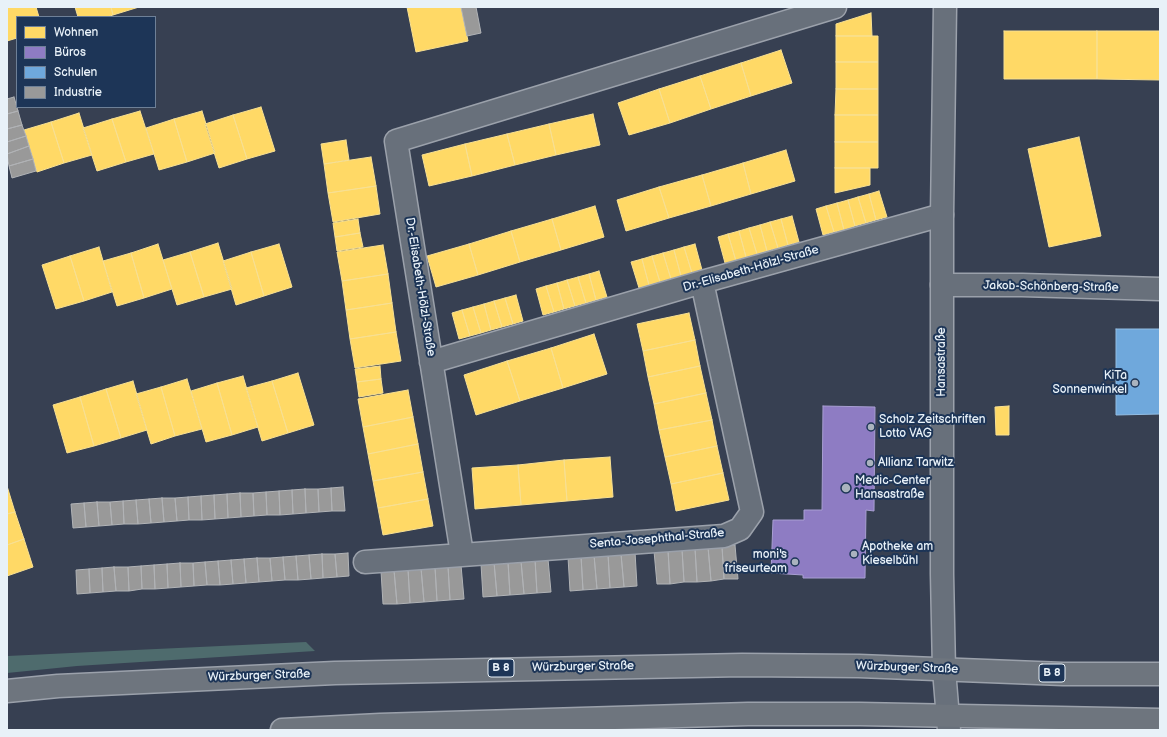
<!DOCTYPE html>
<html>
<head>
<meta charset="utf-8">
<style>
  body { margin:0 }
  #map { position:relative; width:1167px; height:737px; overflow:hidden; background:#374052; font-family:"Balsamiq Sans",sans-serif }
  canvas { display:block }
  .frame { position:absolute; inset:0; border:8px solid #e8f1f8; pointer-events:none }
  .legend { position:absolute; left:16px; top:16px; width:140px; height:92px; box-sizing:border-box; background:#1d3557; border:1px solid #6e8097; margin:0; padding:5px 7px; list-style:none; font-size:12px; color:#e8f1f8 }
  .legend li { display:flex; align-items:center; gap:8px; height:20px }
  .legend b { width:20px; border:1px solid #6e8097 }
</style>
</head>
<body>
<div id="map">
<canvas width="1167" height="737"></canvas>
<div class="frame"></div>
<ul class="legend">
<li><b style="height:11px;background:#ffd966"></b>Wohnen</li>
<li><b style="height:11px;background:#8e7cc3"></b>Büros</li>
<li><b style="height:11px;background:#6fa8dc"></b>Schulen</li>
<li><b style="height:11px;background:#999"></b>Industrie</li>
</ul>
</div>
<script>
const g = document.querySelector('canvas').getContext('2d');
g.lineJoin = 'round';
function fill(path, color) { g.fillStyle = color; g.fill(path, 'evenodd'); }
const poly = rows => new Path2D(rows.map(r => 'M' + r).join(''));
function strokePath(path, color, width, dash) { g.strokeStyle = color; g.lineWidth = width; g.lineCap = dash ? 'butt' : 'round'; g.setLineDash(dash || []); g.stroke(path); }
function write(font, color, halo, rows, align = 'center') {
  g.font = font + ' "Balsamiq Sans",sans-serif'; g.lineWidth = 4; g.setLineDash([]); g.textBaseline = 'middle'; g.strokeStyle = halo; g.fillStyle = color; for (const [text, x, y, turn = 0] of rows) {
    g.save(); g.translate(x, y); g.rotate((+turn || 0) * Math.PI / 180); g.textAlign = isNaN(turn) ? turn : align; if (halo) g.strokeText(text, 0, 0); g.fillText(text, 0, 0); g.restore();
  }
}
fill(poly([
  [306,642,315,651,77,666,7,673,7,656]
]), '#4e6b6d');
const homes = poly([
  [7,7,36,7,39,17,17,17,17,38,7,41,7,7],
  [75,7,111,7,113,15,107,17,78,17,75,7],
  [111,7,139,7,113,15,111,7],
  [407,7,461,7,468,41,416,52,407,7],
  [871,13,872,36,836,36,836,24,871,13],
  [1004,31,1097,31,1097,79,1004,79,1004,31],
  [1097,31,1160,31,1160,80,1097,79,1097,31],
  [836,36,878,36,878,62,836,62,836,36],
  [781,50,792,83,751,96,741,63,781,50],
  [836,62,878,62,878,89,836,89,836,62],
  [741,63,751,96,711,109,700,76,741,63],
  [700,76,711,109,670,123,659,89,700,76],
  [659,89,670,123,629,135,618,103,659,89],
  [836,89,878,89,878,115,835,115,836,89],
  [261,107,275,151,247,159,233,115,261,107],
  [140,111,154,154,126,162,112,119,140,111],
  [202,111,215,153,187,162,174,119,202,111],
  [79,113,92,155,64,163,51,122,79,113],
  [593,114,600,145,556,155,549,124,593,114],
  [233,115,247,159,219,168,205,124,233,115],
  [835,115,878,115,878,142,835,142,835,115],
  [112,119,126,162,97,171,83,128,112,119],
  [174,119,187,162,159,170,146,128,174,119],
  [51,122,64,163,37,172,24,130,51,122],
  [549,124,556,155,515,165,507,134,549,124],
  [507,134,515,165,472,176,465,144,507,134],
  [1079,137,1101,236,1049,247,1028,149,1079,137],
  [346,140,349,160,324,164,321,144,346,140],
  [835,142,878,142,878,168,835,168,835,142],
  [465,144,472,176,429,186,422,155,465,144],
  [786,150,795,181,751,194,743,163,786,150],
  [371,157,376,186,328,193,324,164,371,157],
  [743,163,751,194,711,206,702,175,743,163],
  [835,168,870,168,870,185,835,193,835,168],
  [702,175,711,206,669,218,659,187,702,175],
  [376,186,380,214,333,222,328,193,376,186],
  [659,187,669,218,626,231,617,200,659,187],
  [879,191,887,217,876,220,869,194,879,191],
  [869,194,876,220,866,223,858,197,869,194],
  [858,197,866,223,855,226,848,200,858,197],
  [848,200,855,226,844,230,837,203,848,200],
  [837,203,844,230,834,232,826,206,837,203],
  [595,206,604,237,561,250,552,219,595,206],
  [826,206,834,232,823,235,816,209,826,206],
  [792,216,799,242,788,245,781,219,792,216],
  [358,219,360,233,335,237,333,223,358,219],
  [552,219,561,250,520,262,511,231,552,219],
  [781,219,788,245,778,248,770,222,781,219],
  [770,222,778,248,767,251,760,225,770,222],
  [760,225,767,251,757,254,749,228,760,225],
  [749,228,757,254,746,257,739,231,749,228],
  [511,231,520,262,478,275,469,244,511,231],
  [739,231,746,257,736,261,728,234,739,231],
  [360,233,363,247,337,251,335,237,360,233],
  [728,234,736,261,725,263,718,237,728,234],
  [218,243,232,289,204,297,190,252,218,243],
  [158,244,172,289,144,298,131,253,158,244],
  [279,244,292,287,264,296,251,252,279,244],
  [469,244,478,275,436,287,427,256,469,244],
  [695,244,702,270,692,273,684,247,695,244],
  [383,245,388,274,342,281,337,252,383,245],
  [99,247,112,292,84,301,70,256,99,247],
  [684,247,692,273,681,276,674,250,684,247],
  [674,250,681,276,671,279,663,253,674,250],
  [190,252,204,297,177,305,163,260,190,252],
  [251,252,264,296,236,305,223,261,251,252],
  [131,253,144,298,117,306,103,261,131,253],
  [663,253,671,279,660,282,652,256,663,253],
  [70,256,84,301,56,309,42,265,70,256],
  [652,256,660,282,649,285,642,259,652,256],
  [642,259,649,285,639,288,631,262,642,259],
  [599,271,607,297,596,300,589,274,599,271],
  [388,274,392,303,346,310,342,281,388,274],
  [589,274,596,300,586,303,578,277,589,274],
  [578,277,586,303,575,306,567,280,578,277],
  [567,280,575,306,564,309,557,283,567,280],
  [557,283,564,309,554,312,546,286,557,283],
  [546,286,554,312,543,315,536,289,546,286],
  [516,295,523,321,513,324,505,298,516,295],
  [505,298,513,324,502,327,494,301,505,298],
  [494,301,502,327,491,330,484,304,494,301],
  [392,303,396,332,350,339,346,310,392,303],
  [484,304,491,330,481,333,473,307,484,304],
  [473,307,481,333,470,336,462,310,473,307],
  [462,310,470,336,459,339,452,313,462,310],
  [689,313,695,340,643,351,637,324,689,313],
  [396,332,401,361,355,368,350,339,396,332],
  [594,334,607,374,563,388,551,348,594,334],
  [695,340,700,366,648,377,643,351,695,340],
  [551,348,563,388,520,401,507,361,551,348],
  [507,361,520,401,476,415,464,375,507,361],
  [380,366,381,379,357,382,355,369,380,366],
  [700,366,706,393,654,404,648,377,700,366],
  [298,373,314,425,288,433,272,381,298,373],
  [243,376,258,427,232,435,217,383,243,376],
  [187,379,202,429,175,436,161,387,187,379],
  [381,379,383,393,359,397,357,382,381,379],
  [133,381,147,430,121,438,106,389,133,381],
  [272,381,288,433,262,441,246,388,272,381],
  [217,383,232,435,206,442,191,391,217,383],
  [161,387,175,436,151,444,136,394,161,387],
  [106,389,121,438,94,446,80,397,106,389],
  [408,390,413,417,363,427,358,399,408,390],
  [706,393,712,420,659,430,654,404,706,393],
  [80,397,94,446,67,453,53,405,80,397],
  [1009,406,1009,435,996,435,995,407,1009,406],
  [413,417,418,444,368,454,363,427,413,417],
  [712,420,717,446,665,457,659,430,712,420],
  [418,444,423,472,373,481,368,454,418,444],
  [717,446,723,473,671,484,665,457,717,446],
  [610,457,613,497,567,501,564,460,610,457],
  [564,460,567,501,521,505,518,465,564,460],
  [518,465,521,505,475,509,472,468,518,465],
  [423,472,428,499,378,508,373,481,423,472],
  [723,473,729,500,676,511,671,484,723,473],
  [7,486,15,512,7,514,7,486],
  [428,499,433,526,383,535,378,508,428,499],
  [15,512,24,539,7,545,7,514,15,512],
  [24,539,33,567,7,576,7,545,24,539]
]);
fill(homes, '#ffd966');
strokePath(homes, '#f8e092', 1);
const offices = poly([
  [823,406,875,407,874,511,866,510,865,578,803,578,803,575,771,573,773,520,804,520,804,510,822,510,823,406]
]);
fill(offices, '#8e7cc3');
strokePath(offices, '#a99fd3', 1);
const schools = poly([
  [1116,329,1160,329,1160,414,1116,415,1116,329]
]);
fill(schools, '#6fa8dc');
strokePath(schools, '#93bee4', 1);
const industry = poly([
  [461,7,476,7,481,33,467,36,461,7],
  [14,97,18,111,7,114,7,99,14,97],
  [18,111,22,125,7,129,7,114,18,111],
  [22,125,26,136,7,142,7,129,22,125],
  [26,136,29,146,7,154,7,142,26,136],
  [29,146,33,159,9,166,7,154,29,146],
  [33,159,36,171,12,178,9,166,33,159],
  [343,487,345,511,332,511,331,488,343,487],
  [331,488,332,511,319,512,318,489,331,488],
  [305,489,318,489,319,512,306,513,305,489],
  [305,489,306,513,293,514,292,490,305,489],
  [292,490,293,514,280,515,279,491,292,490],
  [279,491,280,515,267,515,266,492,279,491],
  [266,492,267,515,254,516,253,493,266,492],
  [240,493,253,493,254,516,241,517,240,493],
  [240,493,241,517,228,518,227,494,240,493],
  [227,494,228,518,215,519,214,495,227,494],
  [214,495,215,519,202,520,201,496,214,495],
  [201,496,202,520,189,520,188,497,201,496],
  [188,497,189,520,177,521,175,498,188,497],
  [162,498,164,522,151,523,149,499,162,498],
  [162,498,175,498,177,521,164,522,162,498],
  [149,499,151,523,138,524,136,500,149,499],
  [136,500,138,524,124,524,123,501,136,500],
  [123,501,124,524,112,525,110,502,123,501],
  [97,502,110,502,112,525,99,526,97,502],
  [97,502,99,526,86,527,84,503,97,502],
  [84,503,86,527,73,528,71,504,84,503],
  [735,545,738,579,724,579,722,546,735,545],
  [722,546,724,579,711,581,708,547,722,546],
  [708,547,711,581,697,582,695,548,708,547],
  [695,548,697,582,684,582,682,549,695,548],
  [682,549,684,582,670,584,668,550,682,549],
  [668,550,670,584,657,584,654,551,668,550],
  [635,552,637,586,624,587,621,554,635,552],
  [348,553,349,576,337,577,335,554,348,553],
  [322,554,335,554,337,577,323,578,322,554],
  [322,554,323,578,311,579,309,555,322,554],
  [608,554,621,554,624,587,610,588,608,554],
  [608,554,610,588,597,589,594,555,608,554],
  [309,555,311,579,298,580,296,556,309,555],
  [594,555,597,589,583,590,581,556,594,555],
  [296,556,298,580,285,580,283,557,296,556],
  [581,556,583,590,570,591,568,557,581,556],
  [283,557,285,580,272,581,270,558,283,557],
  [257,558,270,558,272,581,259,582,257,558],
  [257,558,259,582,246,583,244,559,257,558],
  [244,559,246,583,233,584,231,560,244,559],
  [535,559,548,559,551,592,537,593,535,559],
  [535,559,537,593,524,594,521,561,535,559],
  [231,560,233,584,220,585,218,561,231,560],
  [218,561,220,585,207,585,205,562,218,561],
  [521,561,524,594,510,595,508,562,521,561],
  [205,562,207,585,194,586,193,563,205,562],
  [494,562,508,562,510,595,497,596,494,562],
  [494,562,497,596,483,597,481,564,494,562],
  [180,563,193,563,194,586,181,587,180,563],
  [180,563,181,587,168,588,167,564,180,563],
  [167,564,168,588,155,589,154,565,167,564],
  [154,565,155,589,142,589,141,566,154,565],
  [461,565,464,599,450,600,448,566,461,565],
  [141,566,142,589,129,591,128,567,141,566],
  [448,566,450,600,437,601,435,567,448,566],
  [114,567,128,567,129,591,116,591,114,567],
  [114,567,116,591,103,592,102,568,114,567],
  [435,567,437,601,424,602,421,568,435,567],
  [102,568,103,592,90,593,89,569,102,568],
  [421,568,424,602,410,603,408,569,421,568],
  [89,569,90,593,77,594,76,570,89,569],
  [408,569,410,603,397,604,394,570,408,569],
  [394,570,397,604,383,604,381,571,394,570]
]);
fill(industry, '#999');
strokePath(industry, '#b1b3b6', 1);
const minor = poly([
  [942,285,1022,285,1160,289],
  [431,362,702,282,942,215],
  [462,554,396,141,835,7],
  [365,562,724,536,740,529,752,512,702,282]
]);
const tertiary = poly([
  [945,7,942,215,942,574,944,670,949,730]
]);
const primary = poly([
  [7,691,58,686,335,673,742,665,859,666,1063,674,1160,674],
  [282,730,380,725,748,714,860,714,1160,720]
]);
strokePath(minor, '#9ba1ab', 25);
strokePath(tertiary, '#9ba1ab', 25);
strokePath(primary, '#9ba1ab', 25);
strokePath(minor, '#68707b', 22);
strokePath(tertiary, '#68707b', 22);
strokePath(primary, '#6e757e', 22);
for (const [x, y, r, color] of [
  [1135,383,4,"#aab3be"],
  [871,427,4,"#aab3be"],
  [870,463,4,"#aab3be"],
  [846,488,5,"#aab3be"],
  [854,554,4,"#aab3be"],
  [795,562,4,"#aab3be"]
]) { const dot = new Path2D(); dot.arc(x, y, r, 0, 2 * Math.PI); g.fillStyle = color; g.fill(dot); strokePath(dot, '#1d3557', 1.5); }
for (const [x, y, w] of [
  [501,668,26],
  [1052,673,26]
]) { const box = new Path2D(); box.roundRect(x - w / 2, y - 9, w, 18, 3); g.fillStyle = '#1d3557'; g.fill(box); strokePath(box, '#e8f1f8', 1); }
write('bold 11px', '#e8f1f8', null, [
  ["B 8",501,668],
  ["B 8",1052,673]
]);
write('12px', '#e8f1f8', '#1d3557', [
  ["Dr.-Elisabeth-Hölzl-Straße",751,269,-16],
  ["Dr.-Elisabeth-Hölzl-Straße",420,287,81],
  ["Jakob-Schönberg-Straße",1051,287,1],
  ["Hansastraße",942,362,-90],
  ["Senta-Josephthal-Straße",657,539,-5],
  ["Würzburger Straße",583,667,-1],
  ["Würzburger Straße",907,668,2],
  ["Würzburger Straße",259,676,-2]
]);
write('12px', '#e8f1f8', '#1d3557', [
  ["KiTa",1127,376,"right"],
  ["Sonnenwinkel",1127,390,"right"],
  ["Scholz Zeitschriften",879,420],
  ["Lotto VAG",879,434],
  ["Allianz Tarwitz",878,463],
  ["Medic-Center",855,481],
  ["Hansastraße",855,495],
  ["Apotheke am",862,547],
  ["Kieselbühl",862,561],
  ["moni's",787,555,"right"],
  ["friseurteam",787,569,"right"]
], 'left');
</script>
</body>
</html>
